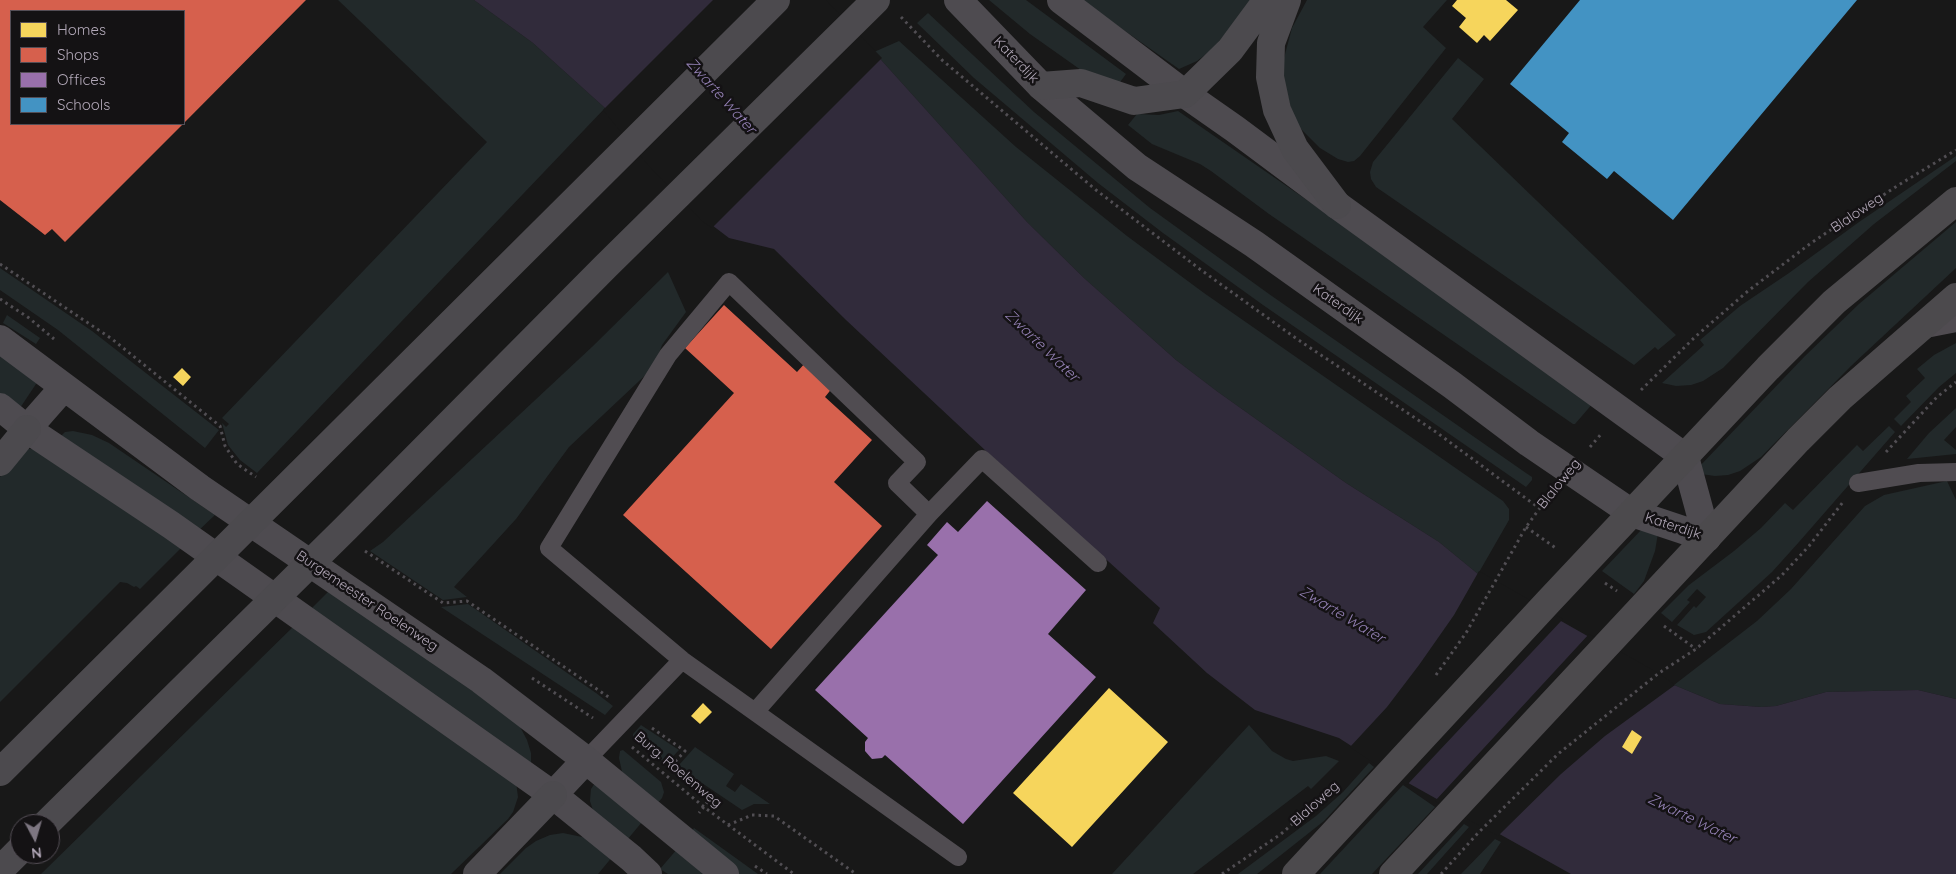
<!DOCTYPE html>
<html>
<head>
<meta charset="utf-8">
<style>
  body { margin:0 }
  #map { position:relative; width:1956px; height:874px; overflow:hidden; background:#181818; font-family:Quicksand,sans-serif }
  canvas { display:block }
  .legend { position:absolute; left:10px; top:10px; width:175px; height:115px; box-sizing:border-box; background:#141214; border:1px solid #544e56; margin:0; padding:6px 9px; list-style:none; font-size:15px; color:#b3a9b9 }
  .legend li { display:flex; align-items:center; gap:10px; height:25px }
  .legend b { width:25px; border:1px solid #544e56 }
  .north { position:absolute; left:10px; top:814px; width:50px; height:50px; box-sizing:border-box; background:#141214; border:1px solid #544e56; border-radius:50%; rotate:174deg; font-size:14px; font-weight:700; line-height:20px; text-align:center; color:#b3a9b9 }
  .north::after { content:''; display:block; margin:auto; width:18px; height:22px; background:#7d7681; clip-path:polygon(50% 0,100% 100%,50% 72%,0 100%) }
</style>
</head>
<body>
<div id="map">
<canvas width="1956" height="874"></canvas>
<ul class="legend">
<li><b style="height:14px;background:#f6d55c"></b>Homes</li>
<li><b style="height:14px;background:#d6604d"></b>Shops</li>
<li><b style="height:14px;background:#9970ab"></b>Offices</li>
<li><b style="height:14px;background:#4393c3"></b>Schools</li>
</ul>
<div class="north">N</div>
</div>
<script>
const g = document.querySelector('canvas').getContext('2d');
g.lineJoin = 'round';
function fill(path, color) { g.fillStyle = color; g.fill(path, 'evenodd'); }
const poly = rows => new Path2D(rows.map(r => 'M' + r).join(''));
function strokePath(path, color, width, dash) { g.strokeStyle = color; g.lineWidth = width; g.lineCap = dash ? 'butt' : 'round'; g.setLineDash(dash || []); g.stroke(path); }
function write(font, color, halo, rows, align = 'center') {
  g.font = font + ' Quicksand,sans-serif'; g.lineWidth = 5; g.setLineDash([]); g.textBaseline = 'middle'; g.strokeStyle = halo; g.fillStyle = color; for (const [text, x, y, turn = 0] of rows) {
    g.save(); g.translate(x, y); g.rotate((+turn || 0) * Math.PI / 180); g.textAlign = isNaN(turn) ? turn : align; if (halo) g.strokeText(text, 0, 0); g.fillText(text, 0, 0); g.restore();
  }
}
fill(poly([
  [338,0,474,0,533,43,605,108,257,473,240,460,228,445,222,423,226,427,229,424,222,418,487,142],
  [989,0,1026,0,1126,74,1118,85,1088,75,1030,34],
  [1081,0,1252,0,1213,49,1197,61,1179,69],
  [1307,0,1447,0,1423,27,1446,48,1360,156,1354,161,1348,162,1338,159,1320,148,1299,127,1292,114,1282,72,1284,58,1292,28],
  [928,13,1034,112,1150,208,1269,294,1526,473,1532,477,1532,480,1526,487,1263,305,1163,233,1098,183,974,78,917,23],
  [899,41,1016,147,1127,236,1204,293,1503,501,1509,509,1509,520,1478,574,1439,542,1346,483,1218,392,1176,360,1084,278,1027,222,874,52],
  [1458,58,1484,79,1452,119,1676,335,1658,350,1655,347,1634,365,1376,187,1371,179,1370,172,1373,162],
  [1178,111,1595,399,1594,402,1575,424,1573,424,1269,214,1211,171,1200,164,1152,144,1128,125,1137,114,1159,115],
  [1956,156,1956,161,1874,224,1808,282,1723,368,1703,381,1691,385,1676,386,1662,383,1704,345,1700,340,1740,306,1789,273,1859,222],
  [1956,222,1956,268,1851,366,1761,457,1740,471,1728,475,1715,476,1701,474,1697,469,1805,356,1859,304],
  [0,268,92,331,219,430,205,448,58,330,0,290],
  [668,272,686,312,662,345,654,367,569,447,516,519,454,587,467,597,443,600,370,551,383,542,593,346],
  [7,315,40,338,36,344,3,323],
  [1956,343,1956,373,1939,387,1901,426,1894,419,1911,402,1906,396,1925,378,1917,369,1934,355],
  [0,353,38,381,20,408,0,398],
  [1956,408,1956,427,1944,440,1956,450,1956,454,1907,459,1929,433],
  [1889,426,1895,432,1799,542,1772,572,1706,632,1694,635,1677,625,1694,606,1696,608,1706,597,1697,589,1687,600,1690,602,1672,622,1661,613,1689,585,1734,551,1761,528,1785,503,1793,510,1857,445,1863,451],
  [73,431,92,435,109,443,215,515,197,532,61,436,65,432],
  [28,449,33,449,183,546,140,589,136,586,134,587,127,583,120,582,0,702,0,477,14,457],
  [1947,481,1956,500,1956,699,1918,690,1826,692,1776,706,1761,707,1720,704,1674,685,1757,621,1791,589,1865,506,1884,495],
  [1643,528,1658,533,1655,551,1644,581,1634,594,1602,571],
  [328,592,458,671,518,723,527,740,531,753,531,763,310,610],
  [468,604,596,693,613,706,605,715,441,607],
  [296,624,516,782,518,797,513,812,508,819,451,874,41,874],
  [641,725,679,750,666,764,633,737,633,734],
  [1249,725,1272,751,1286,759,1293,761,1326,756,1339,761,1311,789,1308,786,1193,874,1112,874],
  [695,747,734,774,726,786,735,792,741,784,770,804,754,804,742,810,693,777,679,765],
  [623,750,661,782,664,792,662,798,655,806,623,776,619,758,620,751],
  [1369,763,1374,767,1324,821,1257,874,1238,874,1316,816,1343,792],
  [595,783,642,822,627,840,596,819,590,801,591,789],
  [1403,785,1435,807,1372,874,1320,874],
  [1464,824,1469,827,1427,874,1418,874],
  [694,828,758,874,737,874,689,835],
  [563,833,587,838,613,856,598,874,500,874,526,848,536,841,550,835],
  [1495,839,1501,842,1480,874,1461,874],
  [678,848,710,874,668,874,660,869]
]), '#22292a');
fill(poly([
  [474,0,823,0,874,52,1027,222,1084,278,1176,360,1218,392,1346,483,1439,542,1478,574,1674,685,1720,704,1761,707,1776,706,1826,692,1918,690,1956,699,1956,874,1571,874,1410,784,1339,738,1255,710,1207,673,1153,623,1160,608,986,451,846,320,774,249,729,238,704,219,605,108,533,43]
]), '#312b3b');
fill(poly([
  [713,0,826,0,882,58,712,228,702,221,648,165,603,110],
  [1479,571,1563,619,1407,785,1350,747,1387,707,1419,665,1454,615],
  [1589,634,1660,674,1675,685,1605,736,1561,774,1498,836,1435,801]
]), '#181818');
fill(poly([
  [1457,0,1506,0,1518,10,1490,41,1484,35,1477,43,1459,27,1466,18,1452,6],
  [182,368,191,377,183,386,173,377],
  [1109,688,1168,742,1072,847,1013,793],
  [703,703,712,712,700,724,691,716],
  [1632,730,1642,737,1632,754,1622,747]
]), '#f6d55c');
fill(poly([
  [0,0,306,0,184,123,184,11,11,11,11,124,183,124,65,242,52,229,45,235,0,200],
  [724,305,797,372,806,362,833,387,825,397,872,440,834,482,882,526,771,649,623,515,734,393,685,348]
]), '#d6604d');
fill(poly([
  [987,501,1086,590,1048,634,1096,677,963,824,885,755,882,758,872,759,865,751,865,742,868,738,815,690,938,555,927,545,947,522,958,532]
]), '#9970ab');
fill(poly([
  [1580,0,1857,0,1673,220,1614,171,1607,179,1562,142,1569,133,1510,84]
]), '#4393c3');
strokePath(poly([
  [901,17,942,60,1096,190,1201,270,1297,339,1436,432,1539,508],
  [0,264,112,339,220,426,225,446,237,464,256,477],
  [0,299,29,318,54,339],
  [1641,390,1695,337,1748,291,1811,243,1897,186,1956,150],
  [1590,447,1602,433],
  [1886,452,1937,397,1956,382],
  [1526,527,1557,549],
  [365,551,443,603,467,601,610,698],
  [1605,583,1617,591],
  [1664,626,1696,649],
  [1436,675,1466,633,1526,527,1550,494],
  [532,678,593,718],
  [652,728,685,751,672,765,712,796,699,813],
  [632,747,704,807,794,874],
  [728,825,752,815,774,816,856,874],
  [755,866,767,874],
  [1222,874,1281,834,1327,793],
  [1441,874,1478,833,1558,754,1659,673,1696,649,1782,575,1809,546,1843,502]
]), '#514e53', 3, [2.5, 4]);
strokePath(poly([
  [1921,330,1956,323],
  [1858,483,1919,473,1956,472],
  [929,514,982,459,1098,563],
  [755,712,929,514,897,483,917,462,729,282,668,355,549,548,682,660,755,712,958,857],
  [586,760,682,660]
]), '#504c51', 18);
strokePath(poly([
  [958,0,1041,86,1137,167,1254,244,1452,385,1529,443,1632,513,1707,538],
  [1061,0,1185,94,1235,129,1337,205,1685,457,1707,538],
  [0,339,200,488,481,680,586,760,725,874],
  [0,407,27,429,171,525,553,795,631,858,648,874],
  [27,429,64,387],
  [553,795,586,760]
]), '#4e4b50', 28);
strokePath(poly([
  [1296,874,1548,602,1768,368,1834,302,1956,201],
  [1393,874,1798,440,1840,398,1956,297]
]), '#4c4a4d', 28);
strokePath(poly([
  [1287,0,1271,43,1270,77,1277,110,1295,149,1337,205],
  [1041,86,1081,83,1134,101,1185,94,1230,50,1267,0],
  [0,462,27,429],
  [0,772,776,0],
  [46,824,346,528,605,267,876,0],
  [0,870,20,850],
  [477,874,553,795]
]), '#4c4a4e', 28);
write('14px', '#b3a9b9', '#141214', [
  ["Katerdijk",1016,60,46],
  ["Blaloweg",1857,213,-34],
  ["Katerdijk",1338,304,35],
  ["Blaloweg",1559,484,-51],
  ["Katerdijk",1673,526,18],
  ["Burgemeester Roelenweg",367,601,34],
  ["Burg. Roelenweg",678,770,40],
  ["Blaloweg",1315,804,-42]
]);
write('italic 15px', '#9380b4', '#141214', [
  ["Zwarte Water",721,96,48],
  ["Zwarte Water",1042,346,44],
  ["Zwarte Water",1342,615,31],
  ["Zwarte Water",1692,819,26]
]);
</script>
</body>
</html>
